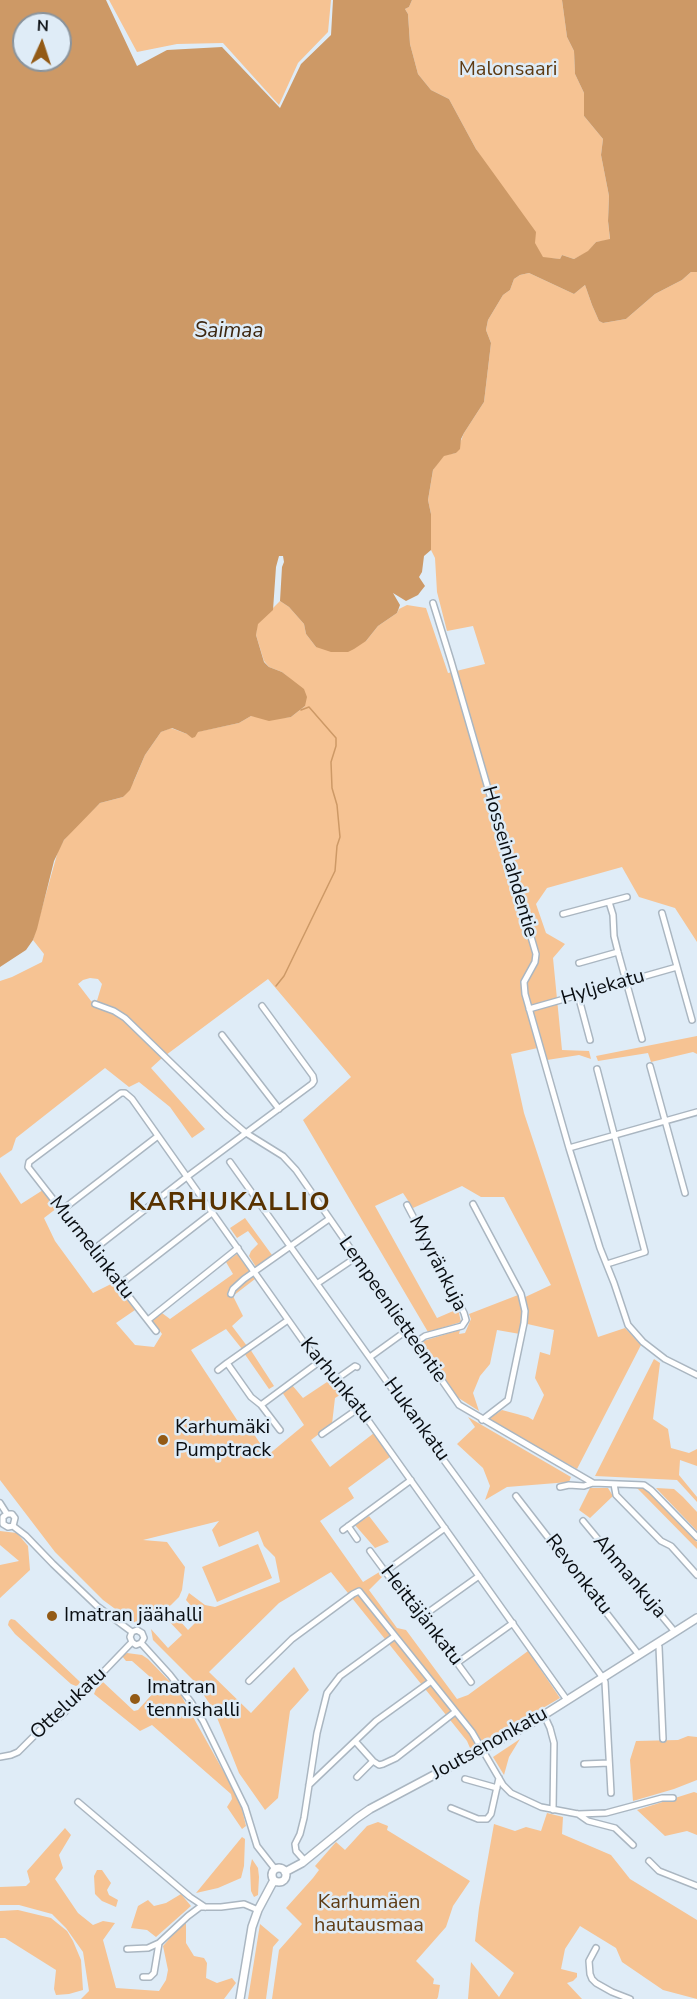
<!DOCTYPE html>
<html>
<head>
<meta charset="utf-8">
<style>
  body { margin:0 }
  #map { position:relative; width:697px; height:1999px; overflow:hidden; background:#dfecf7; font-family:"Nunito Sans",sans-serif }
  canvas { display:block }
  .north { position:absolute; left:12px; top:12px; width:60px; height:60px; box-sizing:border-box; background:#dfecf7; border:2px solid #8a939b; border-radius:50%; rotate:3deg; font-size:16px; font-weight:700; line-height:24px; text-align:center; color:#0a0e12 }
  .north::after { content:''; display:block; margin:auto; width:21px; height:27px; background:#935a15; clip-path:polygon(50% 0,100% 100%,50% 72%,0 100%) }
</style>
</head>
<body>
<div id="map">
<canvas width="697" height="1999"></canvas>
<div class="north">N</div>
</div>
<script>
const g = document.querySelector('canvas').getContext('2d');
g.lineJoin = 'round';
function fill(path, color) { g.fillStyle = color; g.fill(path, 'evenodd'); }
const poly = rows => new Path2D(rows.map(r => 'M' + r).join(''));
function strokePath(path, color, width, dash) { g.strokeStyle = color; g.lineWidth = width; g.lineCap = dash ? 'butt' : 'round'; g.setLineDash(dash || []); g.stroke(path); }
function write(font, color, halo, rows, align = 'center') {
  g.font = font + ' "Nunito Sans",sans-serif'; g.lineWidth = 5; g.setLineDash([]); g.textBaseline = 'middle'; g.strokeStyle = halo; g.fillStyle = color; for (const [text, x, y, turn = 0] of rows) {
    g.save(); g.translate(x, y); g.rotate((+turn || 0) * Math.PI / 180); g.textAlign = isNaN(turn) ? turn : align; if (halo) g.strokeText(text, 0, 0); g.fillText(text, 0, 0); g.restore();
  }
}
fill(poly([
  [109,0,331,0,328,32,298,63,279,105,223,43,177,44,137,52],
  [412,0,562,0,567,37,574,51,575,74,584,93,584,116,603,139,601,155,609,196,608,221,610,240,596,242,588,252,574,259,562,255,560,259,543,258,476,149,449,99,431,90,418,74,410,44,408,14,405,9,409,7],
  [691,272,697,272,697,942,675,908,639,897,622,867,547,888,536,904,546,933,565,944,553,958,562,1050,589,1051,591,1059,579,1055,547,1060,542,1047,511,1054,524,1113,598,1337,625,1328,641,1345,577,1469,487,1420,502,1410,528,1417,533,1420,544,1395,535,1378,540,1352,550,1355,554,1330,523,1323,520,1334,497,1330,490,1364,480,1376,473,1393,479,1411,457,1397,425,1348,423,1341,460,1330,459,1334,465,1333,471,1319,469,1314,518,1295,521,1299,551,1285,504,1197,481,1197,462,1186,413,1208,403,1193,375,1206,437,1318,458,1309,461,1322,428,1332,303,1120,351,1077,268,979,162,1058,151,1068,205,1129,192,1138,170,1107,139,1082,129,1087,105,1068,16,1138,12,1150,0,1158,0,981,12,977,42,962,44,954,33,940,58,851,64,840,75,827,100,803,123,797,134,781,145,755,161,732,171,728,187,734,239,723,251,716,281,718,291,717,305,706,288,677,282,672,269,667,264,661,256,635,257,624,280,601,289,607,304,624,306,634,316,647,366,641,378,626,397,613,399,609,407,605,426,608,448,673,485,664,473,626,447,631,437,592,435,558,431,550,431,514,428,500,433,470,437,464,444,455,456,453,464,433,484,402,491,343,486,330,488,320,503,295,510,290,514,279,520,275,529,273,574,294,585,285,592,305,599,321,603,323,626,319,655,294,682,280],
  [90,978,98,979,102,984,96,1004,91,1001,78,984,83,980],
  [697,1036,697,1054,693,1052,651,1062,648,1053,598,1061,596,1056],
  [0,1172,21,1204,43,1190,57,1208,44,1218,55,1241,93,1293,113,1283,135,1310,116,1323,135,1345,154,1347,162,1334,152,1320,162,1313,170,1319,233,1274,226,1262,237,1254,255,1279,233,1296,243,1316,232,1326,247,1346,242,1349,226,1329,191,1350,239,1423,249,1427,268,1455,304,1425,282,1392,292,1385,303,1398,333,1378,345,1392,335,1398,332,1424,311,1440,330,1467,374,1433,390,1457,348,1488,354,1498,320,1521,363,1582,381,1571,384,1575,369,1590,397,1628,406,1630,457,1699,468,1695,528,1651,560,1698,485,1742,483,1741,476,1747,470,1748,467,1741,331,1572,279,1603,209,1672,251,1713,294,1667,309,1690,290,1711,278,1798,265,1810,239,1773,214,1710,194,1681,153,1640,151,1629,168,1648,182,1635,166,1618,172,1612,188,1630,201,1617,186,1600,189,1593,205,1605,215,1607,280,1582,275,1557,264,1546,258,1531,219,1547,212,1530,219,1521,143,1540,167,1542,185,1567,182,1590,179,1597,171,1605,143,1623,133,1622,103,1600,55,1552,0,1480],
  [245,1218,272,1255,256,1267,249,1256,251,1251,258,1244,248,1231,237,1238,230,1228],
  [250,1349,274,1386,269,1389,244,1353],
  [654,1359,660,1363,653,1419,668,1429,671,1448,689,1453,697,1449,697,1466,680,1460,679,1475,697,1497,697,1502,677,1480,595,1476],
  [468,1417,571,1477,569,1482,507,1487,485,1500,490,1486,483,1468,457,1444,475,1427],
  [634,1487,642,1487,646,1490,697,1542,697,1549,638,1489],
  [590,1488,608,1488,613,1496,590,1518,579,1510],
  [656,1488,674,1489,683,1497,697,1512,697,1531],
  [369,1516,389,1542,375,1548,355,1525],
  [0,1531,17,1533,28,1546,30,1570,0,1598,0,1565,19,1561,0,1545],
  [258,1544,272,1578,217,1602,202,1567],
  [11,1619,15,1620,78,1680,80,1682,78,1685,76,1686,71,1684,15,1634,8,1625,9,1621],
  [127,1653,142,1655,148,1659,178,1690,240,1801,246,1826,242,1829,227,1807,232,1799,231,1794,152,1725,140,1731,94,1694,96,1689,103,1682,134,1711,138,1710,155,1691,149,1676,132,1661,126,1661,122,1656],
  [688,1736,697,1737,697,1780,674,1789,633,1801,630,1760,636,1741,678,1740],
  [520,1739,509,1757,504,1775,493,1757],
  [694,1792,697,1793,697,1835,687,1831,665,1836,637,1810],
  [547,1813,563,1817,562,1834,611,1855,630,1879,697,1920,697,1999,663,1990,622,1962,616,1948,580,1926,565,1949,561,1969,577,1973,577,1977,573,1981,567,1983,582,1999,468,1999,471,1962,499,1997,514,1973,475,1941,479,1908,494,1824,515,1831,526,1827,541,1831],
  [378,1822,388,1826,387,1830,470,1881,453,1906,446,1927,416,1961,434,1979,433,1984,440,1985,438,1997,437,1999,272,1999,279,1950,302,1924,286,1908,313,1878,319,1870,315,1866,336,1842,345,1850,367,1826],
  [65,1828,71,1835,59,1855,63,1868,55,1879,78,1913,93,1925,103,1921,115,1923,103,1940,116,1988,159,1991,166,1980,168,1970,163,1946,179,1928,186,1923,186,1943,194,1956,204,1958,207,1963,206,1978,217,1983,232,1978,236,1983,224,1999,81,1999,89,1991,83,1952,66,1928,52,1914,19,1905,0,1905,0,1887,26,1886,30,1882,27,1871],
  [242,1837,245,1839,244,1866,241,1878,218,1888,196,1893],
  [252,1859,258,1868,259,1877,258,1895,254,1897,251,1891,250,1868],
  [97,1870,102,1870,111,1883,107,1890,109,1895,118,1900,116,1907,102,1901,95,1894,94,1876],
  [181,1894,191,1906,156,1937,147,1930,131,1928,138,1906,148,1900,154,1906,166,1903],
  [18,1910,51,1918,67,1931,73,1941,81,1960,83,1990,69,1994,56,1995,54,1989,56,1970,5,1938,0,1938,0,1911],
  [260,1924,279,1940,273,1947,266,1999,248,1999]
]), '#f6c393');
fill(poly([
  [0,0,106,0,137,66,167,50,222,47,280,108,301,64,331,35,333,0,412,0,409,7,405,9,408,14,410,44,418,74,431,90,449,99,476,149,536,232,535,243,543,257,560,259,562,255,574,259,588,251,596,242,610,239,608,221,609,196,601,155,603,139,584,116,584,93,575,74,574,51,567,37,562,0,697,0,697,272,691,272,682,280,655,294,626,319,603,323,599,321,592,305,585,285,574,294,529,273,520,275,514,279,510,290,503,295,488,320,486,330,491,343,484,402,464,433,461,439,460,449,456,453,444,456,433,470,428,500,431,514,431,550,424,556,422,572,419,577,425,586,421,591,418,595,406,601,393,593,400,605,397,613,378,626,366,641,354,649,348,652,331,652,316,647,306,634,304,624,289,607,280,601,282,567,284,562,283,556,279,556,276,567,273,610,258,624,256,635,264,662,269,667,282,672,304,689,307,697,305,706,291,717,269,721,251,716,239,723,198,732,195,737,192,738,187,734,172,728,161,732,145,755,130,790,123,797,100,803,64,840,54,861,37,929,33,940,26,950,0,967],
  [24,24,60,24,60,60,24,60]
]), '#cd9966');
strokePath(poly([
  [276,986,284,976,335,871,337,846,340,837,337,805,332,788,331,762,336,746,336,738,309,707,301,710]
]), '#cd9966', 1.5);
const minor = poly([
  [433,603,451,661,536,954,535,962,524,982,525,994,569,1148,600,1248,614,1283,628,1325,643,1342,665,1359,697,1375],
  [609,902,613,915,614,936,618,952,642,1039],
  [662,913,692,1020],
  [563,914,627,897],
  [579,963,618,952],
  [578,995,590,1040],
  [95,1004,114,1011,125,1018,225,1115,246,1133,283,1156,296,1170,459,1405,593,1483,644,1485,651,1490,697,1537],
  [529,1009,677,967],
  [222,1035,279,1109],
  [650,1066,685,1193],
  [597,1069,645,1252,607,1264],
  [569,1148,697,1112],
  [230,1162,405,1407,603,1678,605,1682,611,1793],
  [473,1204,521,1294,525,1311,524,1323,508,1400,482,1420],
  [407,1205,464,1313,466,1320,462,1326,425,1336,415,1343],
  [62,1210,158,1136],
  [93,1250,188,1176,312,1084,314,1081,313,1076,262,1006],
  [318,1283,355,1258],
  [119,1285,213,1212],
  [231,1294,233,1289,244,1279,329,1219],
  [148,1320,238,1248],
  [156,1331,28,1167,29,1162,121,1093,125,1093,132,1099,303,1341,319,1362,338,1378,567,1700],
  [370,1357,406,1331],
  [218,1370,227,1363],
  [338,1378,355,1366,357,1367],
  [261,1405,251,1397,227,1363,288,1320],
  [280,1430,261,1405,319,1362],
  [322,1434,359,1408],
  [614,1484,616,1495,661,1541,671,1546,697,1575],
  [560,1487,569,1485,584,1486,593,1483],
  [516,1496,639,1655],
  [0,1503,7,1514],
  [7,1514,3,1517,3,1524,8,1527,13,1526],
  [7,1514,12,1514,15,1518,13,1526],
  [583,1521,675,1632],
  [13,1526,26,1536,53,1564,97,1606,132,1632],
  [348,1526,357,1539],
  [343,1530,411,1480],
  [370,1551,415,1612,423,1616,471,1682],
  [386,1571,445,1528],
  [423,1616,479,1576],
  [132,1632,137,1630,142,1633,144,1638,141,1643],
  [132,1632,130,1637,132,1642,136,1645,141,1643],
  [141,1643,170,1675,191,1702,203,1721,245,1807,257,1846,275,1869],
  [657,1644,659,1647,663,1739],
  [457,1663,513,1623],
  [249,1681,292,1639,353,1594,359,1591,472,1732,503,1785,511,1793,541,1807,578,1814,606,1813,662,1798,673,1798],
  [544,1715,550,1728,554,1743,553,1810],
  [355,1741,373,1761,379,1765,383,1764,396,1758,455,1712],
  [0,1757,11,1755,18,1752,46,1724,61,1716,132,1642],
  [584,1764,609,1763],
  [357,1777,373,1761],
  [465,1779,497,1788],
  [309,1785,376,1721,430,1682],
  [78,1802,190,1897,205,1907],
  [451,1808,478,1819,487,1819,491,1814,499,1778],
  [578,1814,588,1821,615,1828,633,1845],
  [305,1861,296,1851,295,1844,300,1834,304,1818,317,1733,327,1693,340,1676,395,1636],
  [649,1861,659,1871,697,1886],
  [596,1948,589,1961,590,1974,592,1979,596,1983,612,1992,630,1999],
  [127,1949,148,1948,159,1943,188,1916,200,1907,221,1907,244,1904,258,1910],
  [143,1977,150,1977,154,1973,159,1943]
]);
const major = poly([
  '272 1875a7 7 0 1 1 14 0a7 7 0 1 1-14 0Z',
  [285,1872,302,1863,357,1818,370,1809,528,1725,697,1618],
  [240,1999,252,1927,258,1910,274,1880]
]);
strokePath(minor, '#aab6c1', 8);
strokePath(major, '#aab6c1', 10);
strokePath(minor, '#fff', 5);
strokePath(major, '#fff', 7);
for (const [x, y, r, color] of [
  [163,1440,6,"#935a15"],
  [52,1616,6,"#935a15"],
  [135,1699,6,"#935a15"]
]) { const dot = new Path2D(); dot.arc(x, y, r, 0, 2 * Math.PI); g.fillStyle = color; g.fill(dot); strokePath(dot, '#dfecf7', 2); }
write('20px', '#5e3b13', '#dfecf7', [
  ["Malonsaari",508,70],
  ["Karhumäen",369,1903],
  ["hautausmaa",369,1926]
]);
write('20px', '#0a0e12', '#dfecf7', [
  ["Hosseinlahdentie",509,862,74],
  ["Hyljekatu",603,988,-16],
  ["Murmelinkatu",91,1248,52],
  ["Myyränkuja",437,1264,63],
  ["Lempeenlietteentie",392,1310,55],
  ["Karhunkatu",336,1381,51],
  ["Hukankatu",416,1420,54],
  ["Revonkatu",578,1575,52],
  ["Ahmankuja",629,1577,50],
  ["Heittäjänkatu",421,1616,52],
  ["Ottelukatu",69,1704,-43],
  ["Joutsenonkatu",490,1744,-29]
]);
write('20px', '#0a0e12', '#dfecf7', [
  ["Karhumäki",175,1428],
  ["Pumptrack",175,1451],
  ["Imatran jäähalli",64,1616],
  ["Imatran",147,1688],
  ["tennishalli",147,1711]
], 'left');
write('italic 21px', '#3d2710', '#dfecf7', [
  ["Saimaa",229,332]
]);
g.letterSpacing = '1.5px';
write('bold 26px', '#583200', '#dfecf7', [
  ["KARHUKALLIO",230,1204]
]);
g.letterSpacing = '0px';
</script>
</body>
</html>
